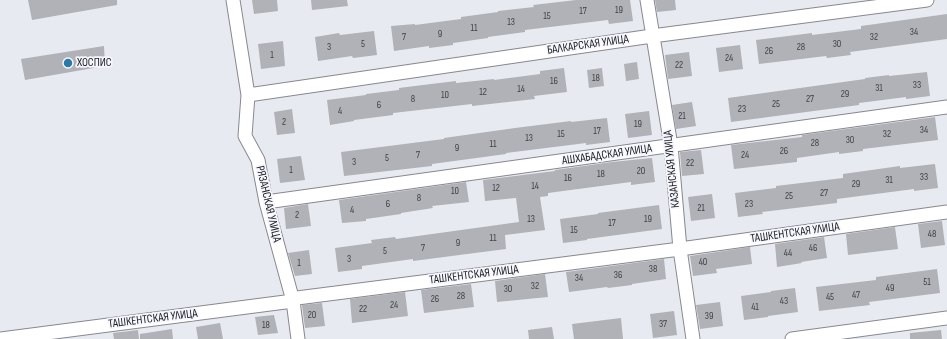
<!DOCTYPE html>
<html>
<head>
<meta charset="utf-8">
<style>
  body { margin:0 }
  canvas { display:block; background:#e8eaf1 }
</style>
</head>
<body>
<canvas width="947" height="339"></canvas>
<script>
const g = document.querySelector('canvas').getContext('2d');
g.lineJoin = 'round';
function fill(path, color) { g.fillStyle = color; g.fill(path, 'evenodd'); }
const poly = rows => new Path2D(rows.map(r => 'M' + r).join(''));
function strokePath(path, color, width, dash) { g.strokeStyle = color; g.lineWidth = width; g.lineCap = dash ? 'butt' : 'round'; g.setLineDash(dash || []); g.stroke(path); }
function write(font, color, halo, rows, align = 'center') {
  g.font = font + ' "Sofia Sans Condensed",sans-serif'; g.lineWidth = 3.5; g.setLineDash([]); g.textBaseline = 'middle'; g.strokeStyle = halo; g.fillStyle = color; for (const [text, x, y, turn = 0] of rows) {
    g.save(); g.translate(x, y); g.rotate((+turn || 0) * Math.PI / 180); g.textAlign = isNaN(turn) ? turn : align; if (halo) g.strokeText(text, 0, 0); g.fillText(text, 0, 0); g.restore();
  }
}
fill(poly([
  [28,0,117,0,117,5,32,20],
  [252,0,277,0,278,11,254,14],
  [311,0,347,0,348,6,312,10],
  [576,0,630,0,633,21,609,24,608,20,525,30,525,32,488,37,488,38,453,43,453,45,429,48,429,46,394,51,391,26,415,24,415,25,461,19,461,17,498,12,498,11,534,7,533,5],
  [655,0,675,0,676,10,657,12],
  [947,14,947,39,850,52,851,55,827,58,826,56,759,64,756,40,812,33,812,35,861,29,861,26],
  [374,31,377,55,353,58,352,56,318,61,315,37,339,33,340,35],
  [283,41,285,66,261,69,258,44],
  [740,45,743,69,719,72,716,48],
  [104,46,105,66,25,80,21,59],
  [689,52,692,76,668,79,665,55],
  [637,62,639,79,626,81,624,64],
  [564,68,567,92,534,96,535,99,472,106,472,104,393,113,393,115,354,120,354,121,330,125,327,100,366,95,366,94,399,90,399,88,423,85,456,81,456,83,494,79,494,80,540,74,540,71],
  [602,68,604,86,589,88,587,70],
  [927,72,930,96,906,99,906,97,859,103,859,105,731,122,728,98,865,79,865,78,889,75,889,76],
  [692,102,696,126,676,129,672,105],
  [292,109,295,133,277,135,274,112],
  [649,111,652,135,628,138,625,114],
  [935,117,938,140,863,149,863,151,839,154,839,152,797,158,797,162,734,169,731,145,802,137,802,135],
  [607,118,610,142,586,145,586,143,506,153,506,154,432,164,432,166,344,176,341,152,444,139,444,138,515,128,571,121,571,122],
  [701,150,704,174,682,176,680,152],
  [301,156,305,180,280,183,277,159],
  [652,158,655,182,631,185,631,182,548,193,548,196,540,197,545,230,505,235,506,249,413,261,413,259,362,266,362,269,338,272,335,248,372,243,371,240,395,237,396,239,519,222,516,198,485,201,483,180,555,171,555,170,612,162],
  [935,164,938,188,914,191,914,189,837,199,837,203,762,212,763,214,738,217,735,193,776,188,776,186,843,178,843,174,900,166,900,168],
  [466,182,469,202,432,206,433,208,401,213,401,214,366,219,366,221,342,223,339,200],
  [712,194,715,218,691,221,688,197],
  [308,204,311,226,286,229,284,208],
  [659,205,662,229,587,239,587,240,563,243,560,219,598,214,598,213],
  [942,221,945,245,921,248,918,224],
  [895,227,898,249,848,255,846,234],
  [824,237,827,258,801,262,802,263,777,267,775,244],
  [750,247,752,264,716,269,717,273,693,276,690,256],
  [309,250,312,274,295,276,288,253],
  [664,259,666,279,632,284,632,285,608,288,607,287,569,292,566,272],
  [937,269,940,293,869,302,870,305,819,311,816,287,876,280,876,277],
  [545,274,548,297,497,302,495,281],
  [471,284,474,307,424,313,421,290],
  [795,288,798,312,768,316,768,317,744,320,741,296,771,292,771,291],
  [405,292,408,316,352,323,350,299],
  [720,302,723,326,700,329,696,305],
  [322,303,325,326,305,328,302,305],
  [674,311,677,335,653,338,650,314],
  [274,315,278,333,258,335,255,317],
  [621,318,623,339,574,339,572,324],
  [220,323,223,339,198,339,196,327],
  [552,327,554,339,529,339,528,330],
  [172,329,173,339,140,339,140,334],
  [138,330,139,339,114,339,113,333],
  [941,330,942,339,910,339,910,333]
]), '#b0b2b8');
const minor = poly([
  [233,0,248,95,245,136,258,160,266,202,293,301,298,339],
  [647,0,671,146,680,249,693,339],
  [248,95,652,36,927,0],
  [266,202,947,107],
  [1,339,293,301,297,298,680,249,947,212],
  [792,339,947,318]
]);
strokePath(minor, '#88898f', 15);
strokePath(minor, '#fff', 13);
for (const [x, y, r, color] of [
  [68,63,5,"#2a79ab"]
]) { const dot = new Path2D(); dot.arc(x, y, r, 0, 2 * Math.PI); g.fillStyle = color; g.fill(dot); strokePath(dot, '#f6f7fe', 1.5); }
write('10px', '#3f4043', null, [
  ["19",619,10],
  ["17",583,11],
  ["15",547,16],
  ["13",511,22],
  ["11",474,28],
  ["34",914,32],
  ["9",440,34],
  ["7",404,37],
  ["32",874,37],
  ["5",363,44],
  ["30",837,44],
  ["3",329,47],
  ["28",801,47],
  ["26",769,51],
  ["1",272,55],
  ["24",729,58],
  ["22",679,65],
  ["18",596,78],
  ["16",554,81],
  ["33",917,85],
  ["31",879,88],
  ["14",521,89],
  ["12",483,92],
  ["29",845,94],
  ["10",445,95],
  ["8",413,99],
  ["27",810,99],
  ["25",776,104],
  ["6",379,105],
  ["23",742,109],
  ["4",340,111],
  ["21",682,116],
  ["2",284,122],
  ["19",638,124],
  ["34",924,130],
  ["17",597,131],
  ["15",561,134],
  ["32",887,134],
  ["13",529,138],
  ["30",850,140],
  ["28",815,143],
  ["11",493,144],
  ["9",457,148],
  ["26",784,151],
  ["7",418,155],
  ["24",745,155],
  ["5",387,158],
  ["3",354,162],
  ["22",690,163],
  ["1",291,170],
  ["20",641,171],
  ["18",601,174],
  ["33",924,177],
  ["16",568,178],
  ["31",889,180],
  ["29",856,184],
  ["14",535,186],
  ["12",496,188],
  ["10",455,191],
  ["27",824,193],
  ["25",789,196],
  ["8",419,198],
  ["6",388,204],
  ["23",749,204],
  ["21",701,208],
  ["4",352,210],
  ["2",297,215],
  ["13",531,219],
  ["19",648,219],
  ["17",612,223],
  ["15",574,230],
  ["48",932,234],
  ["11",493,238],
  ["9",458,243],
  ["7",423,248],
  ["46",813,248],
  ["5",385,251],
  ["44",788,253],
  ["3",349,259],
  ["40",703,262],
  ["1",299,263],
  ["38",653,269],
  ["36",618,275],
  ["34",579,278],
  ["51",927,282],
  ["32",535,286],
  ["49",890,288],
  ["30",508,289],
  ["47",856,295],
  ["28",461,296],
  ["45",830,297],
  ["26",435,299],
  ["43",784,301],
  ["24",394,305],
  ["41",755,307],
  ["22",363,309],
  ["20",312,315],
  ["39",709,316],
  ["37",663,324],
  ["18",266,325]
]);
write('12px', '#191a1c', '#f6f7fe', [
  ["БАЛКАРСКАЯ УЛИЦА",588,45,-8],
  ["АШХАБАДСКАЯ УЛИЦА",607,155,-8],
  ["КАЗАНСКАЯ УЛИЦА",672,169,-96],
  ["РЯЗАНСКАЯ УЛИЦА",268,204,77],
  ["ТАШКЕНТСКАЯ УЛИЦА",795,233,-8],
  ["ТАШКЕНТСКАЯ УЛИЦА",474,275,-7],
  ["ТАШКЕНТСКАЯ УЛИЦА",153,319,-7]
]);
write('12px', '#191a1c', '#f6f7fe', [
  ["ХОСПИС",77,63]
], 'left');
</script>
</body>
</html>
